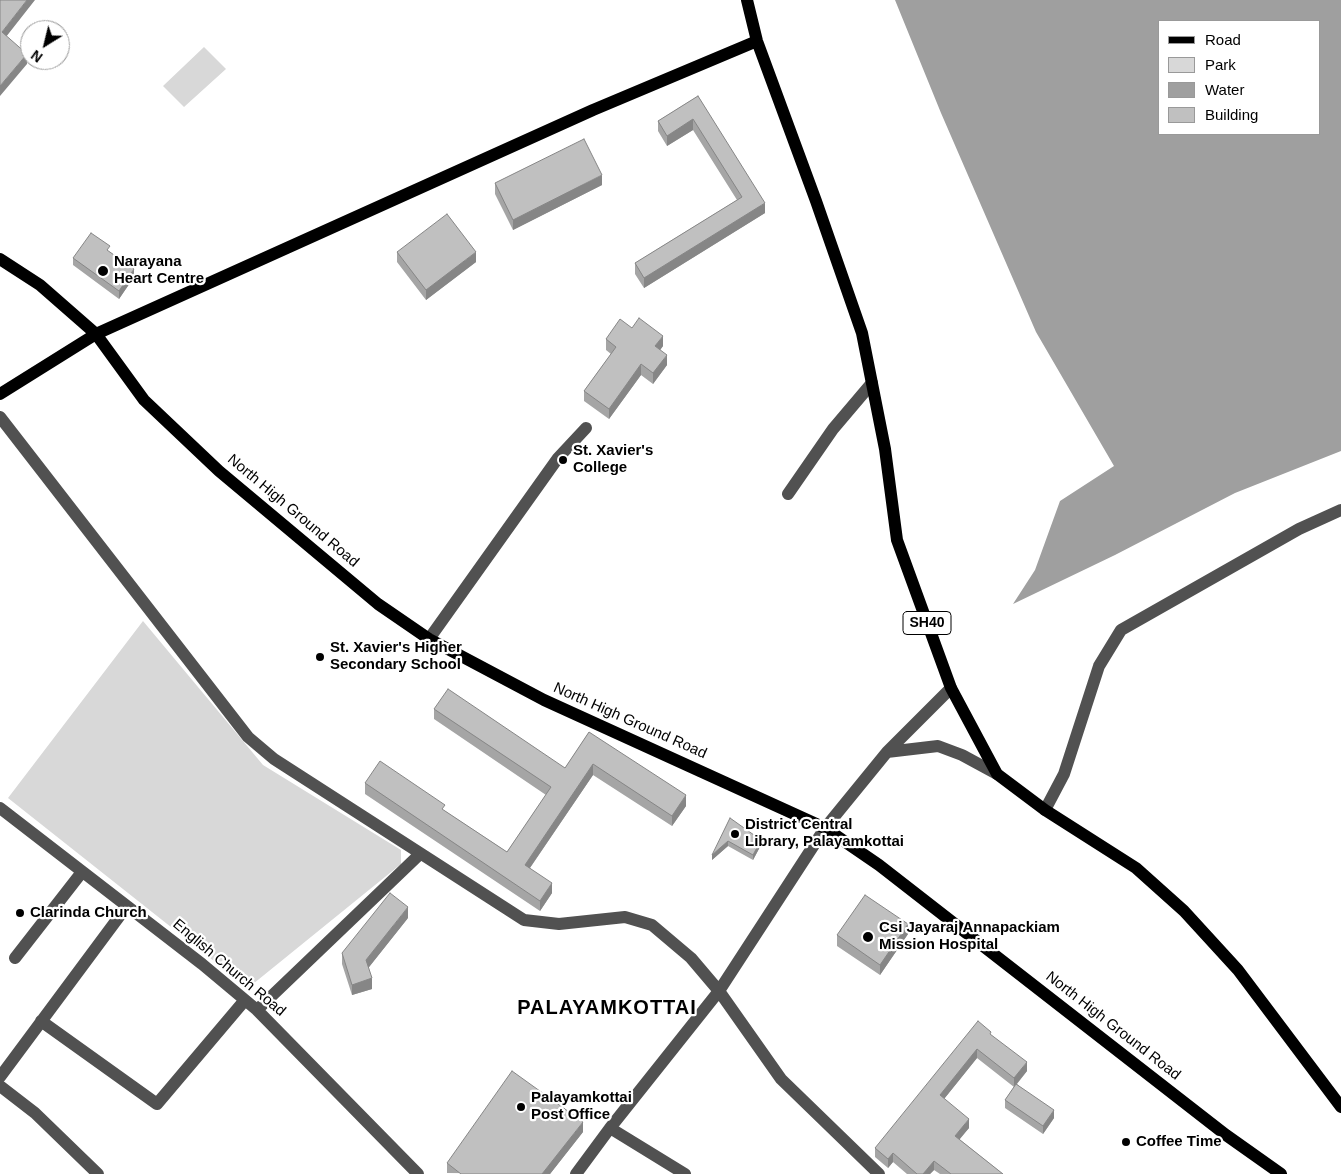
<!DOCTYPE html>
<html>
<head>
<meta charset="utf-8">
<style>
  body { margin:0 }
  #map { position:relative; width:1341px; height:1174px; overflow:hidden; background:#fff; font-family:Arial,sans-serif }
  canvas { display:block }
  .legend { position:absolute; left:1158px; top:20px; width:162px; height:115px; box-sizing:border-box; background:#fff; border:1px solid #999; margin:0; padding:6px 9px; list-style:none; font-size:15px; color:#000 }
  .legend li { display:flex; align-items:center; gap:10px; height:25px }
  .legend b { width:25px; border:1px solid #999 }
  .north { position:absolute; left:20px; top:20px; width:50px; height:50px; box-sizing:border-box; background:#fff; border:1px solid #999; border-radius:50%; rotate:216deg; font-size:14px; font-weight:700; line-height:20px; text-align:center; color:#000 }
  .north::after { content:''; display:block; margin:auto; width:18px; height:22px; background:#000; clip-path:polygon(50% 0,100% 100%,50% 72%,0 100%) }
</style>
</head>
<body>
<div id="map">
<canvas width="1341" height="1174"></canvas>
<ul class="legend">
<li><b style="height:6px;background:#000"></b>Road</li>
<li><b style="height:14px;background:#d8d8d8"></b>Park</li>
<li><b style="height:14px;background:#9f9f9f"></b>Water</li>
<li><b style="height:14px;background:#c0c0c0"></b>Building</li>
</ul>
<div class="north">N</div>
</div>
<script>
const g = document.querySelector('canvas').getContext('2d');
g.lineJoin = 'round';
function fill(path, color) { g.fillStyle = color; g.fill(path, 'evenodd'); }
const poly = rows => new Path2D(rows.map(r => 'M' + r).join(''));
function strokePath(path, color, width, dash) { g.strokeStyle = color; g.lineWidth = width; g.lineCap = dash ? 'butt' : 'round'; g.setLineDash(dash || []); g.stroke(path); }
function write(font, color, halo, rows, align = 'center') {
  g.font = font + ' Arial,sans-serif'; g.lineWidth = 4.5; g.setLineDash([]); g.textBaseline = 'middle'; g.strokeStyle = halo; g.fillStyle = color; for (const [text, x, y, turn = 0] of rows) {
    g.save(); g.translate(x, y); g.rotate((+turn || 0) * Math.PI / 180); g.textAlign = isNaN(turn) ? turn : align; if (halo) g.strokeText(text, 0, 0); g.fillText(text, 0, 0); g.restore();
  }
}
fill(poly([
  [204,47,226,69,184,107,163,86],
  [143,621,263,765,401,850,401,864,248,988,8,798]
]), '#d8d8d8');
fill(poly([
  [895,0,1341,0,1341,451,1235,493,1115,555,1013,604,1035,570,1060,501,1114,466,1036,332,941,113],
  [1160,21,1320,21,1320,134,1160,134]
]), '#9f9f9f');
strokePath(poly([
  [0,417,248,737,274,759,524,920,559,924,625,917,652,925,691,958,719,991,781,1079,879,1174],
  [788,494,833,429,872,383],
  [429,639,558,458,586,428],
  [887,752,938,746,962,755,997,774],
  [0,808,202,964,257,1010,418,1174],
  [1045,810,1064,774,1099,666,1121,630,1299,529,1341,510],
  [15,958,82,872],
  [257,1010,420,854],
  [41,1021,157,1104,245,1000],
  [0,1077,127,906],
  [0,1086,35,1113,98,1174],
  [610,1128,685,1174],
  [576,1174,610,1128,719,991,825,828,887,752,951,688]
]), '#515151', 12);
strokePath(poly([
  [747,0,757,41,816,201,862,333,885,449,897,540,951,688,997,774,1045,810,1136,868,1184,911,1238,970,1341,1107],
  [0,259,40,285,96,334,144,400,219,471,378,604,429,639,544,700,825,828,879,865,1226,1135,1281,1174],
  [0,394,96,334,593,110,757,41]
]), '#000', 12);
fill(poly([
  [698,96,765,213,644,288,635,274,635,263,737,200,693,130,667,146,658,131,658,121],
  [495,183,602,185,513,230,495,194],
  [110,252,134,277,119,299,73,265,73,258],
  [397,252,476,262,426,300,397,262],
  [632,328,663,346,660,350,667,365,653,384,641,375,609,419,584,401,584,391,611,354,606,350,606,339],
  [434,709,565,768,589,732,686,806,672,826,593,775,530,868,552,893,540,911,365,794,365,783,445,811,507,852,546,795,434,719],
  [730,818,761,845,753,860,728,846,712,860],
  [408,918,368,968,372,989,352,995,342,964,342,953],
  [908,934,880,975,837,946,837,935],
  [991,1035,1027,1071,1017,1084,1054,1118,1043,1134,1005,1108,1005,1100,1014,1087,977,1058,944,1099,969,1128,959,1139,1003,1174,940,1174,934,1170,930,1174,907,1174,893,1162,888,1168,875,1157,875,1148],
  [583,1132,550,1174,447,1173,447,1163]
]), '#a5a5a5');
fill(poly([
  [27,0,35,0,2,42,2,32],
  [27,54,27,64,0,96,0,86],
  [693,119,693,130,667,146,667,136],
  [602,175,602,185,513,230,513,220],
  [765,203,765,213,644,288,644,278],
  [476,252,476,262,426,300,426,290],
  [134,269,134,277,119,299,119,291],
  [663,336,663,346,655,357,655,346],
  [667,355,667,365,653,384,653,373],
  [641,364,641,375,609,419,609,409],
  [593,764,593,775,525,875,525,865],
  [686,795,686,806,672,826,672,816],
  [761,840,761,845,753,860,753,855],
  [728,841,728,846,712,860,712,855],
  [552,883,552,893,540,911,540,901],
  [408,907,408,918,366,971,366,960],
  [908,924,908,934,880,975,880,965],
  [372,978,372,989,352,995,352,985],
  [977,1049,977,1058,940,1104,940,1095],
  [1027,1062,1027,1071,1014,1087,1014,1078],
  [1054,1110,1054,1118,1043,1134,1043,1126],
  [969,1119,969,1128,955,1145,955,1136],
  [583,1122,583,1132,550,1174,542,1174],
  [893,1153,893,1162,888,1168,888,1159],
  [934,1161,934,1170,930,1174,923,1174]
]), '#868686');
const building = poly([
  [0,0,27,0,2,32,27,54,0,86,0,0],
  [698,96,765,203,644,278,635,263,742,197,693,119,667,136,658,121,698,96],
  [584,139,602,175,513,220,495,183,584,139],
  [447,214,476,252,426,290,397,252,447,214],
  [91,233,110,246,107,250,134,269,119,291,73,258,91,233],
  [639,318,663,336,655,346,667,355,653,373,641,364,609,409,584,391,616,347,606,339,620,319,632,328,639,318],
  [448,689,565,768,589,732,686,795,672,816,593,764,525,865,552,883,540,901,365,783,380,761,445,805,442,809,507,852,551,787,434,709,448,689],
  [730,818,761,840,753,855,728,841,712,855,730,818],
  [390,893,408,907,366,960,372,978,352,985,342,953,390,893],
  [865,895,908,924,880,965,837,935,865,895],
  [978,1021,991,1032,990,1034,1027,1062,1014,1078,977,1049,940,1095,969,1119,955,1136,1003,1174,951,1174,934,1161,923,1174,917,1174,893,1153,888,1159,875,1148,978,1021],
  [512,1071,583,1122,542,1174,461,1174,447,1163,512,1071],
  [1016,1084,1054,1110,1043,1126,1005,1100,1016,1084]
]);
fill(building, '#c0c0c0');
strokePath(building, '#868686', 1);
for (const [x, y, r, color] of [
  [103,271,6,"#000"],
  [563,460,5,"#000"],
  [320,657,5,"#000"],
  [735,834,5,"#000"],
  [20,913,5,"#000"],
  [868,937,6,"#000"],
  [521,1107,5,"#000"],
  [1126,1142,5,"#000"]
]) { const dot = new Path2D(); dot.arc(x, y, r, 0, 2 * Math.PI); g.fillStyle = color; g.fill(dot); strokePath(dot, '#fff', 2); }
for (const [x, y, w] of [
  [927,623,48]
]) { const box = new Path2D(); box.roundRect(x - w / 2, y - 11.5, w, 23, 4); g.fillStyle = '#fff'; g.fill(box); strokePath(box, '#000', 1); }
write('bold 14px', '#000', null, [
  ["SH40",927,623]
]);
write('bold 15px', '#000', '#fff', [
  ["Narayana",114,262],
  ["Heart Centre",114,279],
  ["St. Xavier's",573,451],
  ["College",573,468],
  ["St. Xavier's Higher",330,648],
  ["Secondary School",330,665],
  ["District Central",745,825],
  ["Library, Palayamkottai",745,842],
  ["Clarinda Church",30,913],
  ["Csi Jayaraj Annapackiam",879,928],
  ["Mission Hospital",879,945],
  ["Palayamkottai",531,1098],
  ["Post Office",531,1115],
  ["Coffee Time",1136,1142]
], 'left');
write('15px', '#000', '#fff', [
  ["North High Ground Road",293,511,40],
  ["North High Ground Road",630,721,24],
  ["English Church Road",229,968,40],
  ["North High Ground Road",1113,1026,38]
]);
g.letterSpacing = '1px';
write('bold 20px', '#000', '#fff', [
  ["PALAYAMKOTTAI",607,1008]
]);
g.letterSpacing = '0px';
</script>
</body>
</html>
